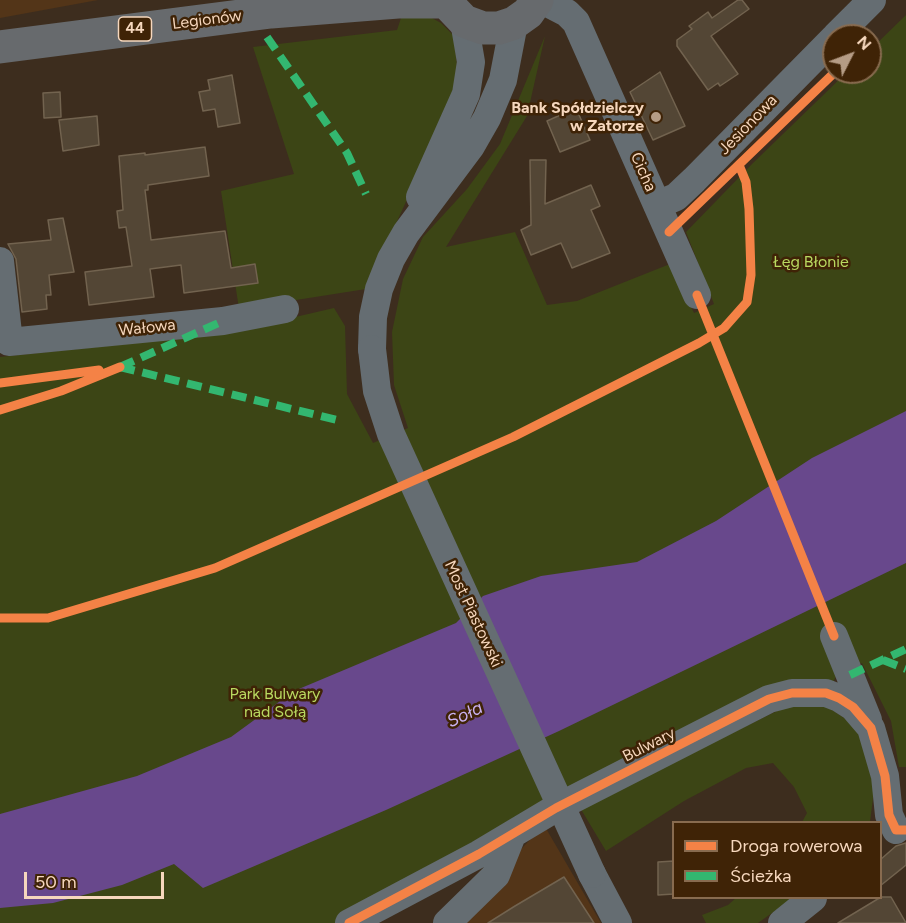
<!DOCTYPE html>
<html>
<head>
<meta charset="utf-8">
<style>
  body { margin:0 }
  #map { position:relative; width:906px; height:923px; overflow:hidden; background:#3d2d1e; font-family:Figtree,sans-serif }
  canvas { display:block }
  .legend { position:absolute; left:672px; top:821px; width:210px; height:78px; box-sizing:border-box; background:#3f2306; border:2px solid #886b4f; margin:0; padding:8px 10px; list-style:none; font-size:18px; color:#f6d7bd }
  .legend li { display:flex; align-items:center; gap:12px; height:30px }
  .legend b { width:30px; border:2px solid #886b4f }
  .north { position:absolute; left:822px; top:24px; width:60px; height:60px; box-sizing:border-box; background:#3f2306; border:2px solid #886b4f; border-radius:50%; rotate:48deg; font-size:16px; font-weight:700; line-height:24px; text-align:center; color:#f6d7bd }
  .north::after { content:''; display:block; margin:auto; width:21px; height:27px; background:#b59c85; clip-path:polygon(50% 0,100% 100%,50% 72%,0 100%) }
  .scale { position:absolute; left:24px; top:872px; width:140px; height:27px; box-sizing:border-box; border:3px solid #f6d7bd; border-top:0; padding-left:8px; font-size:18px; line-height:21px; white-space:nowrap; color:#f6d7bd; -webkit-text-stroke:4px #3f2306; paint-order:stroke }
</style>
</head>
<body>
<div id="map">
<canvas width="906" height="923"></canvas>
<ul class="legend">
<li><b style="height:8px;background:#f48246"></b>Droga rowerowa</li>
<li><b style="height:8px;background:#33b770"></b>Ścieżka</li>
</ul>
<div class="north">N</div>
<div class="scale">50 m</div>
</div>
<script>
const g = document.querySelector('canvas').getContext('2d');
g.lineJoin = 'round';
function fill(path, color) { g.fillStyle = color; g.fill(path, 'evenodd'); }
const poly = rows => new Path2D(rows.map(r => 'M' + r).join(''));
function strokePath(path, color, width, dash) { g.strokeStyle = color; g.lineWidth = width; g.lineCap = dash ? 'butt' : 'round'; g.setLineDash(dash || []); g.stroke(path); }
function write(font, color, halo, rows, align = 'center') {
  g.font = font + ' Figtree,sans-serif'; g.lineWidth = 5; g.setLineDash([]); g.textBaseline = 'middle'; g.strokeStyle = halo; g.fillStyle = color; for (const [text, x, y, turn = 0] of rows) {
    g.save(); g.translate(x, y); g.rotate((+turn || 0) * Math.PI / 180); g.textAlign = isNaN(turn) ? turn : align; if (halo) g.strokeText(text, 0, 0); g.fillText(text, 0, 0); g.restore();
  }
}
fill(poly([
  [0,0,98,0,0,18],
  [544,825,601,923,451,923]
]), '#533518');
fill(poly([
  [403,12,421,12,441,23,454,36,459,86,366,289,239,309,221,191,294,174,253,47,397,30],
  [906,15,906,767,899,767,891,721,862,663,839,671,832,684,345,923,0,923,0,357,222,334,334,308,345,326,347,394,373,443,408,428,394,385,392,332,403,279,423,237,467,189,500,144,545,36,527,116,446,247,515,232,547,305,577,301,670,264,694,313,714,304,686,232,753,163,847,72,870,72,870,50],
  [822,703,862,730,876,774,870,822,802,822,807,813,794,787,773,763,746,768,684,801,606,851,579,806,774,706],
  [736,898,793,898,758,923,706,923,702,915,728,905]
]), '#3c4515');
fill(poly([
  [906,411,906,563,559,731,386,810,203,888,174,864,122,885,53,903,0,908,0,814,137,776,231,737,294,691,456,623,483,596,541,576,637,562,716,521,812,458]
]), '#68488c');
const building = poly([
  [738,0,742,0,749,9,711,36,738,74,720,86,718,83,708,90,677,46,677,40,692,29,689,26,708,12,712,18,738,0],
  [660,72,685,126,653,140,630,92,660,72],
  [232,75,240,123,218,127,215,109,203,111,199,92,210,90,208,80,232,75],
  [60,92,61,117,44,118,43,93,60,92],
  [576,108,590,140,560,152,547,121,576,108],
  [97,116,99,145,63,151,59,120,97,116],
  [205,147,209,176,148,185,148,190,145,190,151,240,225,231,231,268,255,264,258,283,184,293,181,265,150,269,154,297,89,305,85,272,132,266,126,227,119,228,117,211,123,210,119,156,145,153,145,155,205,147],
  [530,160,546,160,545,204,591,185,600,206,591,210,610,253,572,268,561,243,531,255,521,230,531,225,530,160],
  [63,218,74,272,49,275,51,295,46,295,47,309,22,312,16,259,8,244,51,240,48,220,63,218],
  [906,843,906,865,880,886,880,860,896,846,906,843],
  [674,861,674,894,658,895,658,862,674,861],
  [564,877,594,923,488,923,515,906,564,877],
  [881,897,891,897,906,923,838,923,881,897]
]);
fill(building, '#534635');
strokePath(building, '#72634f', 1.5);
strokePath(poly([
  [542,0,567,13,576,22,697,295],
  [836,36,872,0],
  [420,197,466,94,471,62,464,21],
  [657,205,676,197,694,180,834,38],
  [0,261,9,342,223,321,285,309],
  [372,349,373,317,379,289,391,259,406,233,471,146,487,118,503,80,514,23],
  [834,636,868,720],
  [592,874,618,923],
  [349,923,479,854,556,808,769,699,792,693,826,693,839,698,853,707,871,728,885,776,889,815,896,830],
  [447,923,496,875,512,835],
  [782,923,813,898]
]), '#656d72', 28);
strokePath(poly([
  [444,0,464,21,483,28,499,28,514,23,528,13,537,0],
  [0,47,271,12,398,2,444,2]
]), '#676a6d', 33);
strokePath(poly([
  [372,349,377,391,391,434,592,874]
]), '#656d72', 28);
strokePath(poly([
  [267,37,347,153,366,194],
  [120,367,341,421],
  [120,367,223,321],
  [883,660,906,669],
  [850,675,906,649]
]), '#33b770', 8, [15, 8]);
strokePath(poly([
  [669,232,835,72],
  [697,295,834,636],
  [0,383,99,370],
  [0,410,61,391,120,367],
  [0,618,48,618,215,568,513,437,699,343,724,328,747,302,751,275,749,209,746,182,739,165],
  [349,923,479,854,556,808,769,699,792,693,826,693,839,698,853,707,871,728,885,776,889,815,896,830,906,830]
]), '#f48246', 9);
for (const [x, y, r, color] of [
  [656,117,6,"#b59c85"]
]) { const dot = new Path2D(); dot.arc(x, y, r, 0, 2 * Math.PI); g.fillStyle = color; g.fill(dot); strokePath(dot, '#3f2306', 2); }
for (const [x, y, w] of [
  [135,29,33]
]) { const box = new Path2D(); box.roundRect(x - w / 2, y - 12, w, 24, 4.5); g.fillStyle = '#3f2306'; g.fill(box); strokePath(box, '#f6d7bd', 1.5); }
write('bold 15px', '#f6d7bd', null, [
  ["44",135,29]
]);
write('16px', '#f6d7bd', '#3f2306', [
  ["Legionów",207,20,-7],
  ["Jesionowa",748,125,-46],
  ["Cicha",643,172,66],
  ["Wałowa",147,328,-6],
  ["Most Piastowski",473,614,65],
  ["Bulwary",649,745,-27]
]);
write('bold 16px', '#f6d7bd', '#3f2306', [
  ["Bank Spółdzielczy",644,108],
  ["w Zatorze",644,126]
], 'right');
write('16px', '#b9d960', '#3f2306', [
  ["Łęg Błonie",811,262],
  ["Park Bulwary",275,694],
  ["nad Sołą",275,712]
]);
write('italic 18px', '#c9b1f0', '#3f2306', [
  ["Soła",465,715,-26]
]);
</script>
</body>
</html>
